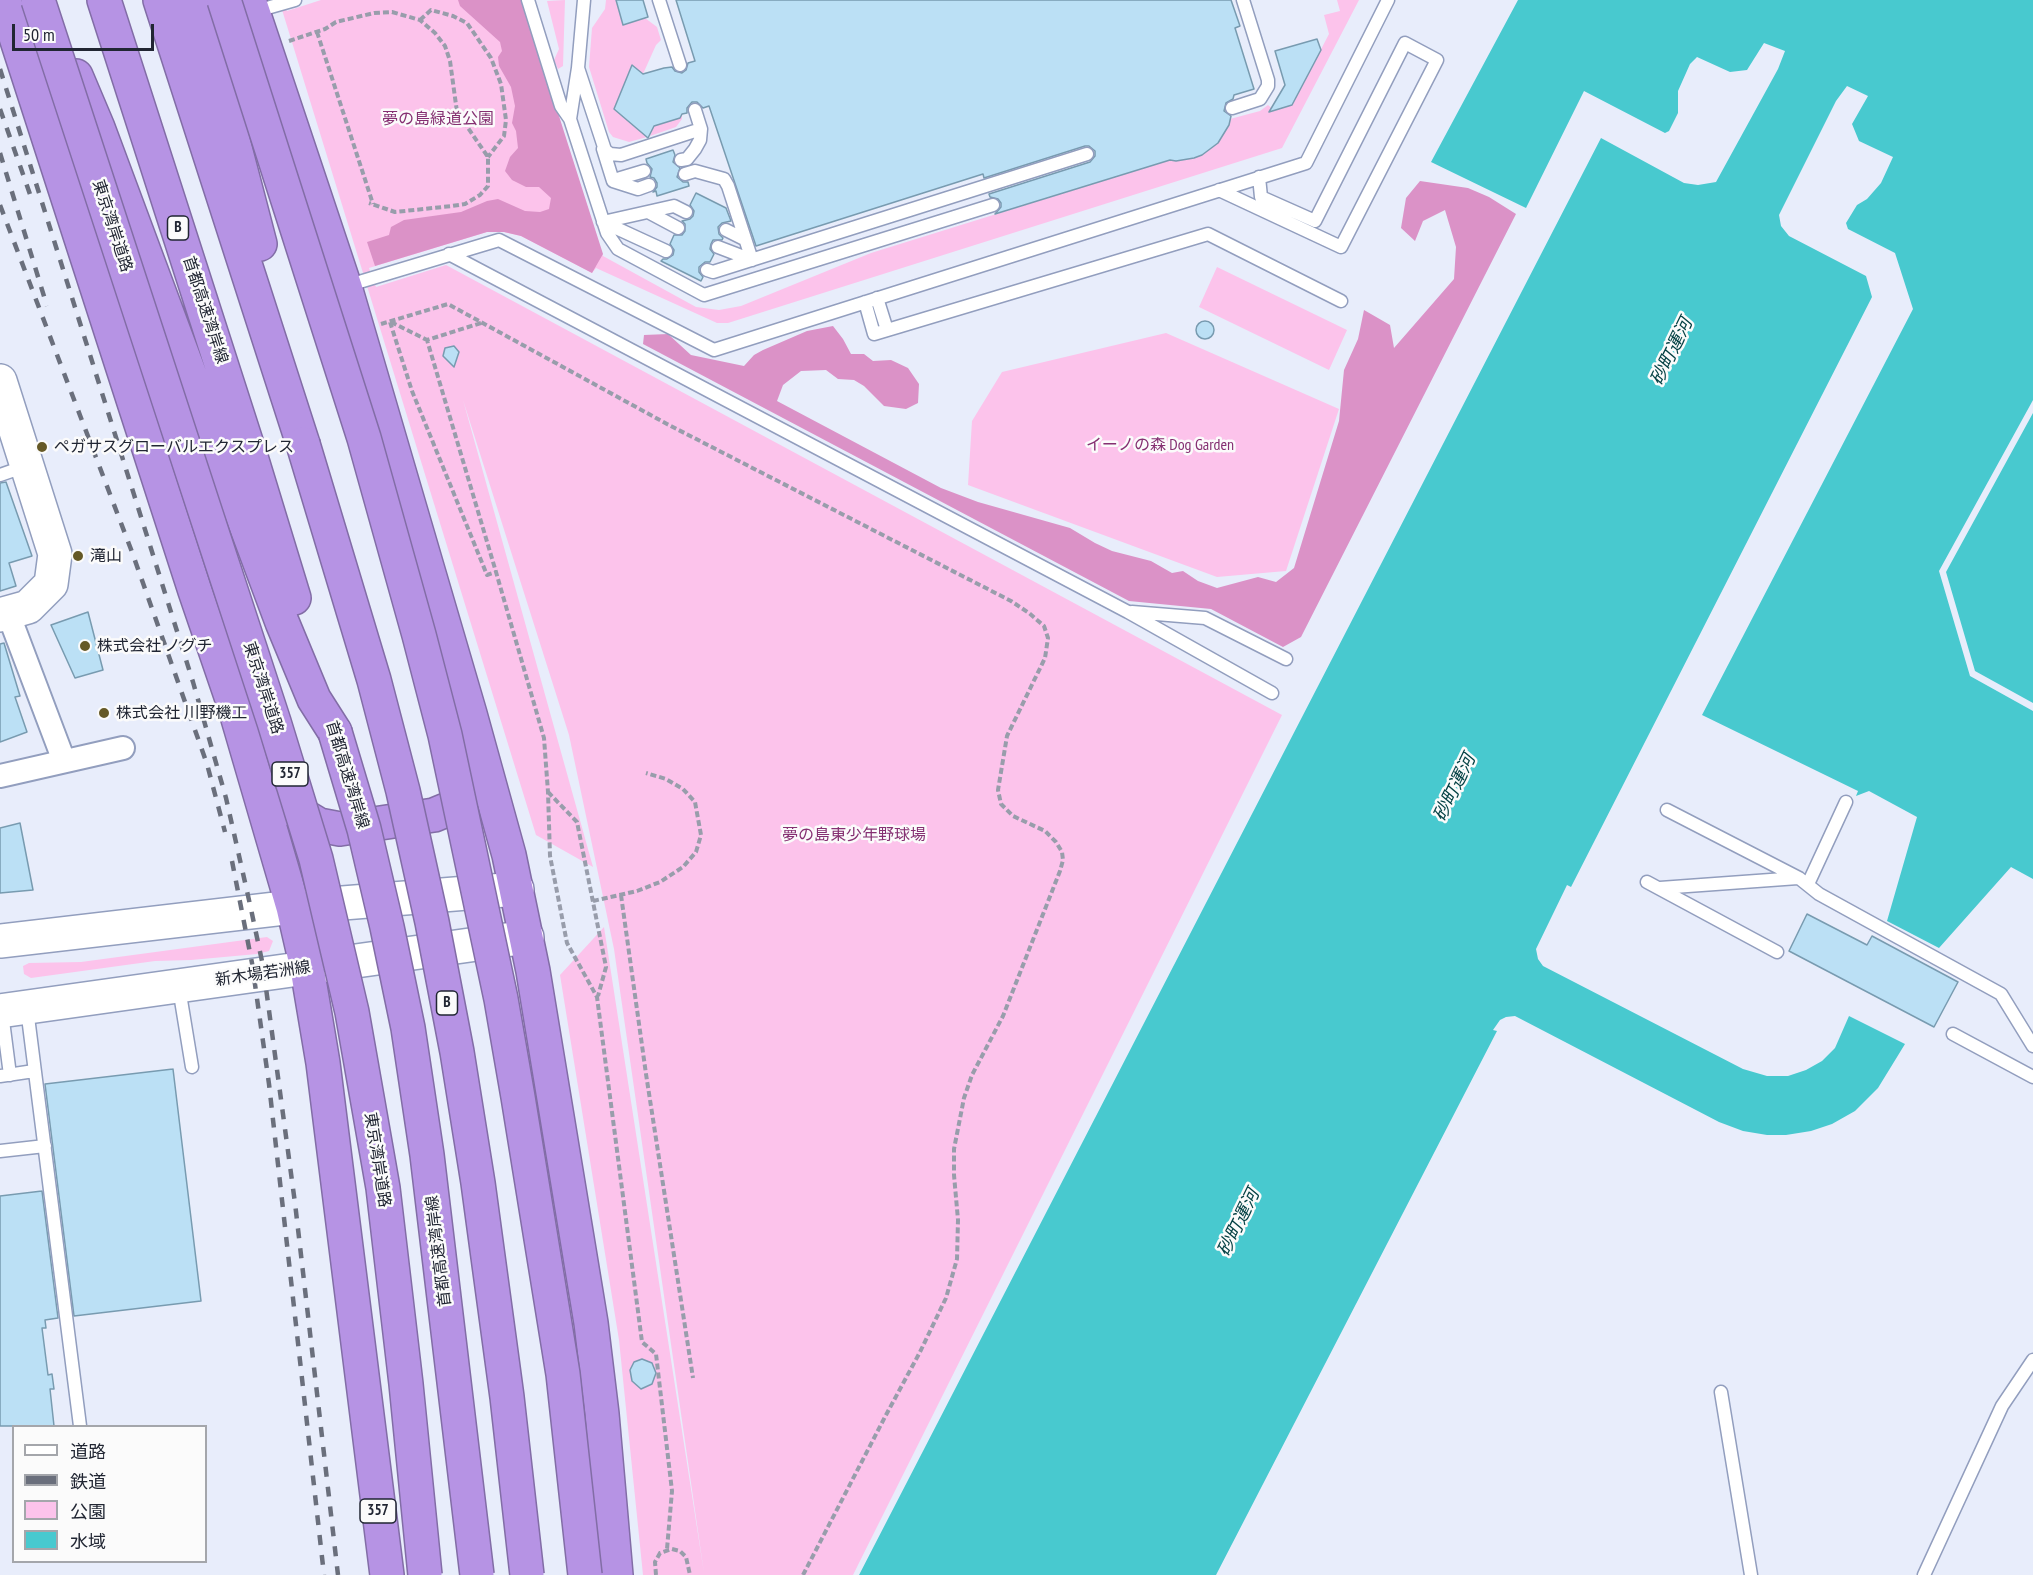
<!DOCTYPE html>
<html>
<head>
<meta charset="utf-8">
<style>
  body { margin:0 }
  #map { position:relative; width:2033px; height:1575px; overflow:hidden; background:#e8edfb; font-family:"PT Sans Narrow","Noto Sans JP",sans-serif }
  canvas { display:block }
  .legend { position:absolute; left:12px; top:1425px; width:195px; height:138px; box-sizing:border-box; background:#fbfbfb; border:2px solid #a4a6ab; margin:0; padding:8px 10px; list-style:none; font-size:18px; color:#212633 }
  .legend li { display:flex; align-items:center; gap:12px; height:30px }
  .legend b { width:30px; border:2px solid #a4a6ab }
  .scale { position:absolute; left:12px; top:24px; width:142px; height:27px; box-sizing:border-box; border:3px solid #212633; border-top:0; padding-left:8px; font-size:18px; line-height:21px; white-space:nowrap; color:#212633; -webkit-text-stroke:4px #fbfbfb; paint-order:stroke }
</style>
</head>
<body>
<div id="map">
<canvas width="2033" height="1575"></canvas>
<ul class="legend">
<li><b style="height:8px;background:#fff"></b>道路</li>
<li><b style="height:8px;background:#6a6f7c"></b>鉄道</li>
<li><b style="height:16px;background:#fcc3eb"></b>公園</li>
<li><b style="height:16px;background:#48c9cf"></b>水域</li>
</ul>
<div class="scale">50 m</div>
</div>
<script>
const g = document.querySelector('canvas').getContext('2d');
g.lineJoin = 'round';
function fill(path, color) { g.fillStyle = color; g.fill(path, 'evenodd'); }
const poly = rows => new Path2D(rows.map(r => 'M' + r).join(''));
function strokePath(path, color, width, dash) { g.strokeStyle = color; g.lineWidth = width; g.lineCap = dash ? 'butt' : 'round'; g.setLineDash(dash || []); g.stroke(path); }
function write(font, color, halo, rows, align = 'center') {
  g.font = font + ' "PT Sans Narrow","Noto Sans JP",sans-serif'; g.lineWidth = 5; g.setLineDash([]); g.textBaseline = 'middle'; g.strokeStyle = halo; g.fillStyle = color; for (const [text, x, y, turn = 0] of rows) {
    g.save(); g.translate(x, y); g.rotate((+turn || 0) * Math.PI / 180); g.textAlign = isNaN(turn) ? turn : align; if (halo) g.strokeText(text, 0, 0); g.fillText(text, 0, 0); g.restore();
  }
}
fill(poly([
  [279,0,283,0,287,11,321,0,522,0,603,256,696,307,719,310,741,306,871,253,1170,160,1185,160,1202,155,1218,143,1230,119,1260,111,1268,105,1274,110,1292,105,1329,34,1324,15,1340,11,1337,0,1359,0,1282,148,728,323,717,323,596,268,592,273,521,236,504,232,487,232,369,268,376,287,446,265,1282,715,853,1575,643,1575,619,1340,560,975,604,927,704,1573,614,949,569,735,463,400,593,867,536,835],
  [565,0,563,66,558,69,554,60,559,49,547,1],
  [606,0,616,0,623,25,645,18,657,27,661,40,656,45,643,74,632,66,614,109,647,137,629,142,613,137,609,132,589,67,592,28,605,9],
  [682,114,682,119,676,127,650,136,654,126],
  [1217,267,1347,330,1329,370,1199,307],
  [1166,333,1339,409,1286,571,1217,577,968,485,972,421,1002,372],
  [267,937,273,941,269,951,257,954,191,960,155,961,31,978,24,974,23,966,29,963,81,962]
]), '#fcc3eb');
fill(poly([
  [458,0,522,0,603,254,592,273,521,236,504,232,487,232,375,266,367,242,389,235,391,227,404,220,461,212,487,201,498,199,525,211,540,212,549,209,551,198,539,187,526,187,512,180,505,171,510,157,518,148,516,131,512,123,515,106,511,87,499,66,498,57,502,51,500,42,460,6],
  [1420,181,1468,188,1489,197,1516,214,1301,637,1283,647,1211,609,1129,601,643,344,644,335,668,334,691,355,744,366,754,355,763,350,807,331,833,326,843,339,851,354,864,354,873,361,891,360,908,368,919,384,918,403,906,409,884,406,864,386,854,380,838,379,826,370,801,371,783,385,777,401,941,488,978,502,1070,528,1095,543,1112,551,1151,561,1172,573,1183,571,1198,581,1217,588,1258,577,1276,582,1294,568,1339,421,1344,370,1358,339,1364,310,1390,325,1394,348,1454,279,1456,247,1445,210,1423,221,1415,241,1401,228,1406,198]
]), '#db92c7');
fill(poly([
  [1518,0,2033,0,2033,879,2011,867,1939,948,1887,921,1917,817,1869,791,1856,796,1858,791,1702,715,1913,309,1895,253,1848,229,1846,223,1857,205,1867,199,1881,183,1893,157,1859,141,1852,124,1868,96,1847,86,1836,101,1779,215,1781,226,1789,236,1866,276,1872,297,1571,887,1567,885,1536,949,1538,959,1543,966,1743,1069,1767,1076,1788,1076,1806,1070,1822,1061,1835,1048,1849,1016,1905,1044,1878,1088,1855,1111,1832,1124,1811,1131,1786,1135,1767,1135,1743,1131,1719,1122,1515,1016,1506,1017,1500,1020,1493,1030,1497,1031,1216,1575,859,1575,1601,138,1684,183,1698,185,1716,182,1778,69,1785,51,1764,43,1747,70,1730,72,1697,57,1690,64,1678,91,1678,113,1669,131,1665,133,1584,91,1526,208,1431,162]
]), '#48c9cf');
fill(poly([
  [2033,400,2033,413,1946,572,1975,671,2033,703,2033,711,1970,676,1939,571]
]), '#e8edfb');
const building = poly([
  [616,0,643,0,648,17,623,25,616,0],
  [676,0,1231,0,1240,26,1235,28,1254,89,1234,95,1233,99,1226,103,1224,111,1231,116,1229,125,1218,143,1202,155,1194,158,1176,161,1170,160,995,214,1001,207,1001,203,998,199,990,197,989,194,1090,162,1095,156,1095,151,1089,146,1085,146,984,178,983,174,756,246,709,106,703,108,697,102,692,102,687,108,687,113,682,114,680,118,654,126,648,138,614,109,632,65,643,74,664,68,672,67,675,71,682,73,686,70,688,63,695,61,676,0],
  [1317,39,1321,50,1292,105,1269,112,1285,85,1275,51,1317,39],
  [673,150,675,155,673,162,680,168,677,177,683,182,688,182,689,186,657,196,656,191,653,192,657,187,657,183,654,178,650,177,652,169,647,163,646,159,673,150],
  [696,193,726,208,731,221,722,223,718,227,719,234,723,238,722,240,713,240,711,244,710,249,714,254,710,262,705,262,699,267,699,272,703,277,701,281,661,261,663,259,667,259,673,255,674,250,670,244,674,235,682,235,685,231,685,224,682,221,690,219,693,216,694,211,690,205,696,193],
  '1196 330a9 9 0 1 1 18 0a9 9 0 1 1-18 0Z',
  [454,346,459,352,454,367,443,356,445,348,454,346],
  [6,482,32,556,9,563,16,586,0,591,0,483,6,482],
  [88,612,103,670,75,678,51,625,88,612],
  [4,643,20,696,15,697,27,732,0,742,0,644,4,643],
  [20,823,33,890,0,893,0,828,20,823],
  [1807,914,1867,945,1872,936,1958,982,1934,1027,1789,951,1807,914],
  [173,1069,201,1301,74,1316,45,1084,173,1069],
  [42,1191,58,1318,45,1320,46,1328,42,1328,48,1375,52,1374,54,1389,50,1389,54,1426,0,1426,0,1196,42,1191],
  [642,1359,652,1363,656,1373,652,1384,641,1389,632,1381,630,1370,634,1362,642,1359]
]);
fill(building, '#bbe0f5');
strokePath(building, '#789bb0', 1.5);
const lane = poly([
  [528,0,561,106,570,119],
  [584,0,578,68,605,150,610,154,621,155,701,129],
  [659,0,680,65],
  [253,12,295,0],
  [578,68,570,119,607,233,618,249,704,295,993,205],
  [1232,108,1260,99,1268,86,1268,80,1243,0],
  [603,149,613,181,638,189,649,185],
  [681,160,687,159,695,149,700,140,701,129,695,110],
  [685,174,695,171,724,179,728,186,752,260],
  [614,180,644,171],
  [1219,190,1341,247,1437,60,1405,43,1315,221,1261,197,1259,177],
  [648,212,678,228],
  [603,222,674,206,686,212],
  [603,222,666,251],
  [726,230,744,239],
  [718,247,752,260],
  [449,254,1128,612,1272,693],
  [707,270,713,272,1087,154],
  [346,286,499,240,714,350,1306,163,1388,0],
  [877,298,887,330],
  [865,302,874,334,1208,234,1341,301],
  [0,475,26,466],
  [1132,612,1205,618,1286,659],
  [1667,810,1799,878,1819,894,2001,994,2033,1046],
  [1647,882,1777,952],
  [1808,884,1846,802],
  [1660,888,1798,878],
  [179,988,192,1067],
  [27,1009,80,1426],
  [2,1013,10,1075],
  [1953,1034,2033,1077],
  [0,1076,34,1071],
  [0,1151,45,1146],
  [1721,1392,1751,1575],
  [1924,1575,2002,1406,2033,1360]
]);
const street = poly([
  [8,613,64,761],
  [0,776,123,748]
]);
const secondary = poly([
  [0,381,55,554,51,584,28,607,0,615],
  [0,941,293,907,517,889],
  [0,1011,527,937]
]);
const highway = poly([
  [4,0,195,591,234,705,293,907,307,968,323,1063,387,1575],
  [104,0,251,457,294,598],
  [160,0,303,444],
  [193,0,228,121,260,244],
  [249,0,345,287,470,714,509,855,533,971,591,1323,602,1414,616,1575],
  [76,76,98,128,282,622,314,699,335,732],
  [287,803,289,807,319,825,340,829,434,815,451,808,475,787,477,782]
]);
strokePath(lane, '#929ebe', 15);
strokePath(street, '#929ebe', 26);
strokePath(secondary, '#929ebe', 36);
strokePath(highway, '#826da6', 36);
strokePath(poly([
  [420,20,431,10,453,16,467,23,491,58,501,84,506,120,504,136,488,157],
  [317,32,373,204],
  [289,41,325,29,336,22,374,13,392,12,420,20,435,33,445,46,450,61,457,112,488,157,488,186,480,195,465,204,452,206,395,212,369,203],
  [390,322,412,391,487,575,496,572,544,738,548,792,550,856,567,943,597,997,642,1342,656,1354,672,1491,667,1549],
  [391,322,427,340],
  [481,323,427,340,496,572],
  [381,324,448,304,667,424,1011,601,1029,613,1044,626,1048,638,1045,658,1007,736,998,790,1001,804,1013,816,1045,831,1056,842,1062,852,1063,860,1060,871,1003,1016,972,1075,964,1098,954,1149,954,1175,958,1220,957,1259,946,1298,920,1352,886,1415,803,1575],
  [548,792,577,822,606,967,598,996],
  [621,895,646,1074,693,1378],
  [593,901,637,891,660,882,683,867,696,852,701,835,695,802,683,789,666,779,646,773],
  [656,1575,655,1562,660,1553,672,1549,680,1551,686,1557,690,1575]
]), '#989dab', 4, [6, 3]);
strokePath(lane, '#fff', 12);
strokePath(street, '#fff', 22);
strokePath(secondary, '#fff', 33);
strokePath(highway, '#b693e4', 33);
strokePath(poly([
  [0,69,193,682,226,798,251,909,263,966,295,1203,338,1575],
  [0,109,31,197],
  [0,153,47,306],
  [0,205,132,552,207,764,225,832],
  [232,861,252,963,269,1084,324,1575]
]), '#6a6f7c', 4.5, [10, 10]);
const highwayBridge = poly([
  [38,0,274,722,316,859,352,1012,383,1188,406,1384,425,1575],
  [224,0,364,438,419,635,445,735,501,999,518,1097,563,1374,585,1575],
  [303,444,374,680,403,791,432,922,457,1052,478,1183,507,1397,527,1575],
  [335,732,364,829,387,927,408,1028,427,1155,477,1575]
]);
strokePath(highwayBridge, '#826da6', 36, []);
strokePath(highwayBridge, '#b693e4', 33);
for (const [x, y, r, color] of [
  [42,447,6,"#655926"],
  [78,556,6,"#655926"],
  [85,646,6,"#655926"],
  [104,713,6,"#655926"]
]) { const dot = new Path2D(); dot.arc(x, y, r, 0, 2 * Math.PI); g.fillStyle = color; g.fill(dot); strokePath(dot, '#fbfbfb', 2); }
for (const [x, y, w] of [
  [178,228,21],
  [290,774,36],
  [447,1003,21],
  [378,1511,36]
]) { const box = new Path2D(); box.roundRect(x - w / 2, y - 12, w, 24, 4.5); g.fillStyle = '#fbfbfb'; g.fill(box); strokePath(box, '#212633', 1.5); }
write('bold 15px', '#212633', null, [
  ["B",178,228],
  ["357",290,774],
  ["B",447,1003],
  ["357",378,1511]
]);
write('16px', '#853072', '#fbfbfb', [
  ["夢の島緑道公園",438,119],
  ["イーノの森 Dog Garden",1160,445],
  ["夢の島東少年野球場",854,835]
]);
write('16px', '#212633', '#fbfbfb', [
  ["東京湾岸道路",112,226,72],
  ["首都高速湾岸線",205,310,72],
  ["東京湾岸道路",263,688,72],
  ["首都高速湾岸線",347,775,73],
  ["新木場若洲線",263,974,-8],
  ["東京湾岸道路",377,1160,81],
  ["首都高速湾岸線",439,1251,-97]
]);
write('16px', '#212633', '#fbfbfb', [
  ["ペガサスグローバルエクスプレス",54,447],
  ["滝山",90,556],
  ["株式会社 ノグチ",97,646],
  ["株式会社 川野機工",116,713]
], 'left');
write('italic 18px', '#044144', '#fbfbfb', [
  ["砂町運河",1672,352,-64],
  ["砂町運河",1455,788,-64],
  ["砂町運河",1239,1223,-64]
]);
</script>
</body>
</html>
